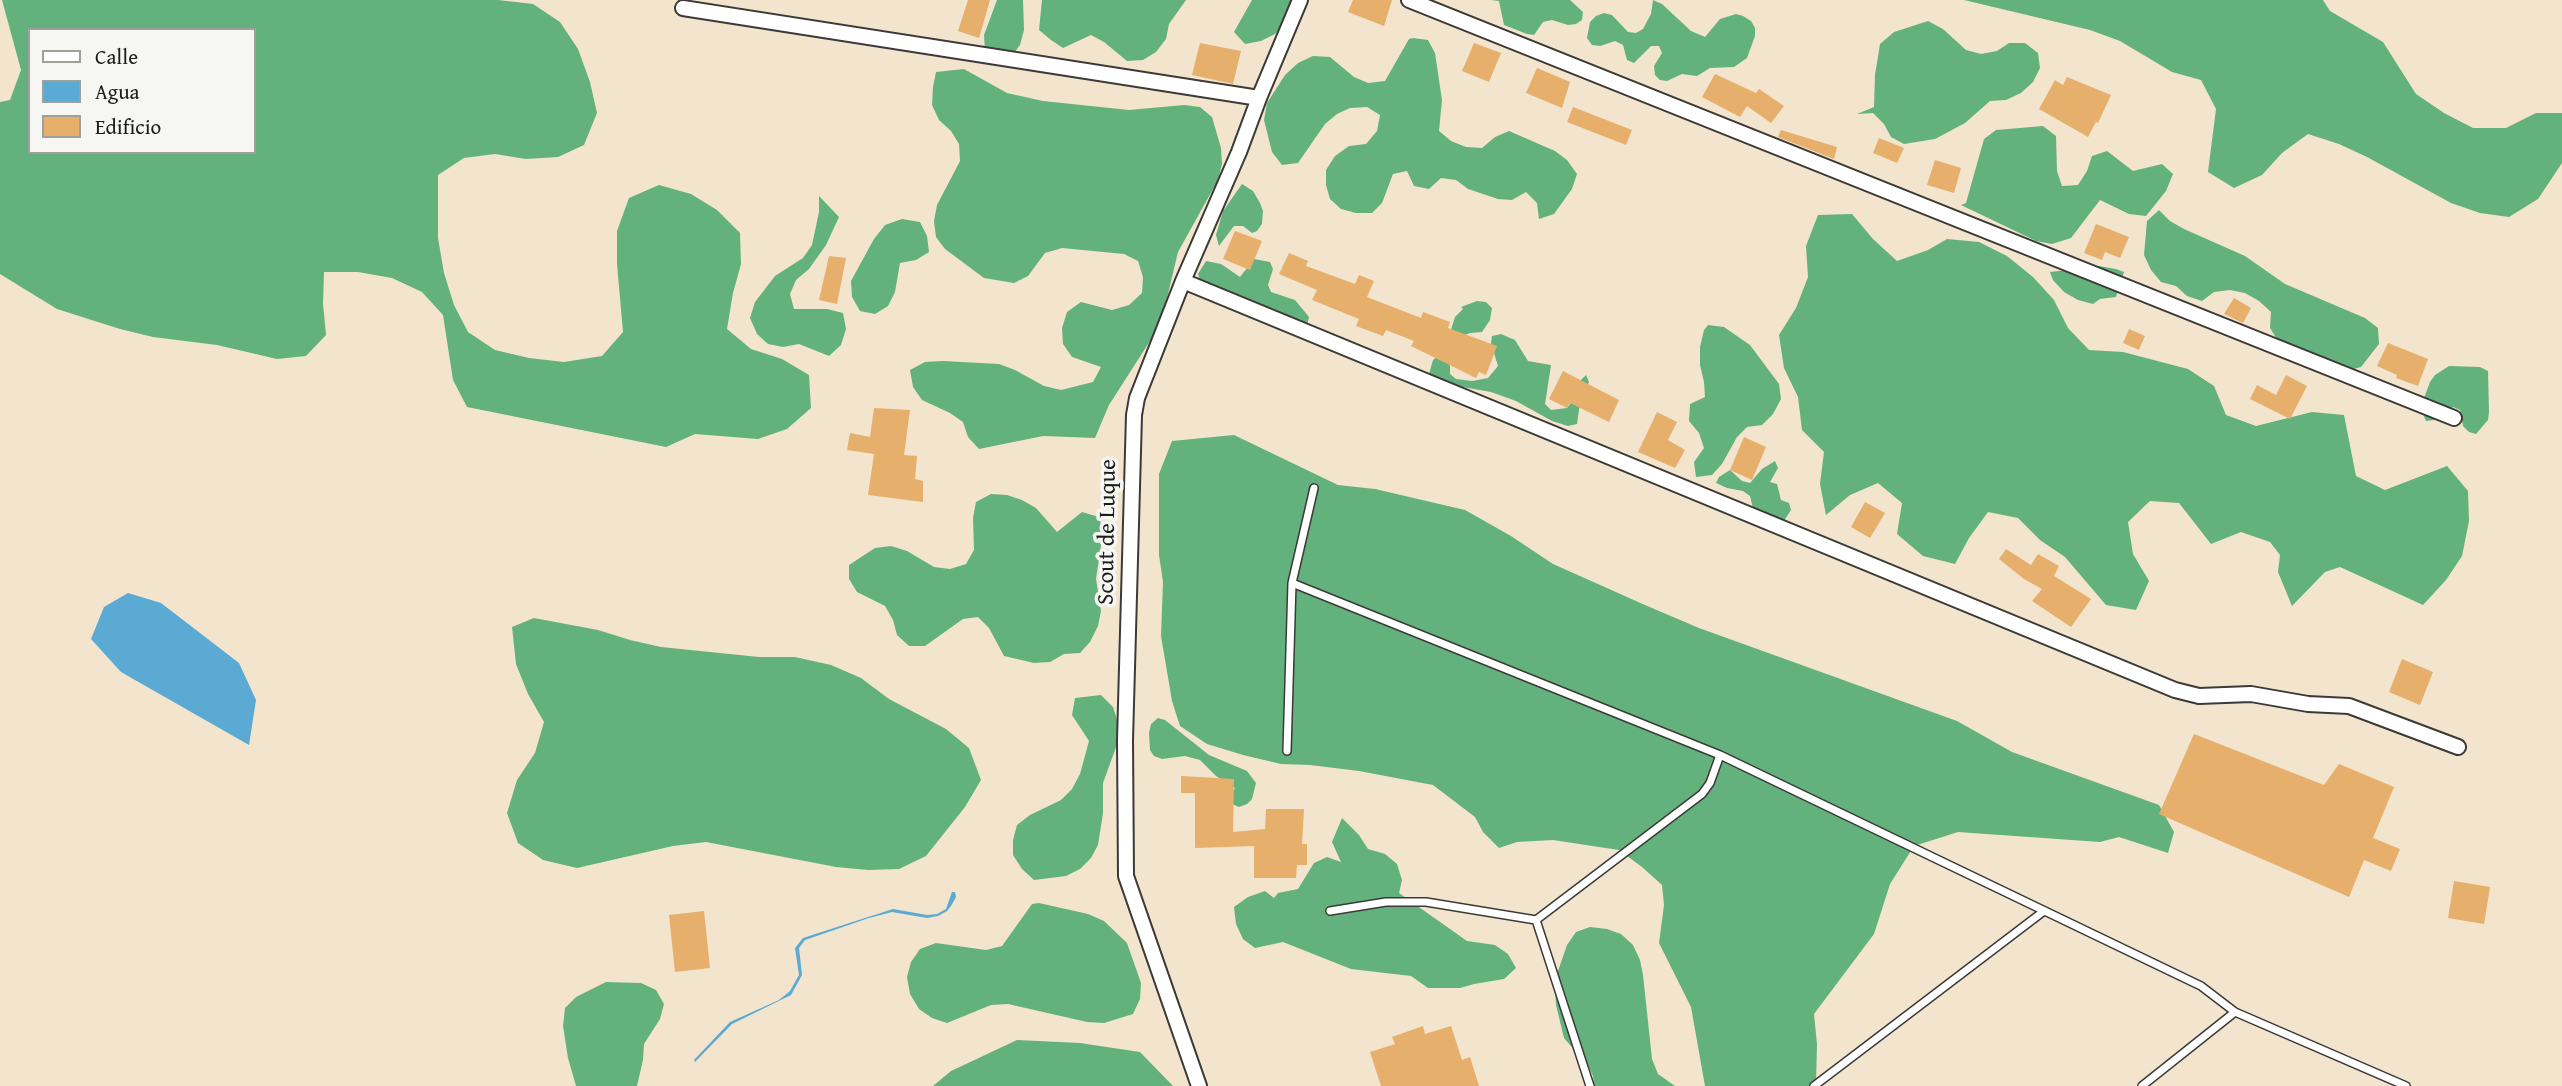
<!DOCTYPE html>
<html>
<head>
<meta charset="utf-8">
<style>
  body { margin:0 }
  #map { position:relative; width:2562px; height:1086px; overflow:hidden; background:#f2e4cd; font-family:"Gentium Book Plus",serif }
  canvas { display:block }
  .legend { position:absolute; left:28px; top:28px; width:228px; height:126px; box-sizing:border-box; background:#f6f6f2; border:2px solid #9f9f9c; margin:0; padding:9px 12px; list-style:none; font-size:21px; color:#1c1c1c }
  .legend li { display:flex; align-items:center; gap:14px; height:35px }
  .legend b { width:35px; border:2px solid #9f9f9c }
</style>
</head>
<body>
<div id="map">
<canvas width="2562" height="1086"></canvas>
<ul class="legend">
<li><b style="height:9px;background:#fff"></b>Calle</li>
<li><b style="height:19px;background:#5aaad4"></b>Agua</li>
<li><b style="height:19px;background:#e6af6c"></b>Edificio</li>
</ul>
</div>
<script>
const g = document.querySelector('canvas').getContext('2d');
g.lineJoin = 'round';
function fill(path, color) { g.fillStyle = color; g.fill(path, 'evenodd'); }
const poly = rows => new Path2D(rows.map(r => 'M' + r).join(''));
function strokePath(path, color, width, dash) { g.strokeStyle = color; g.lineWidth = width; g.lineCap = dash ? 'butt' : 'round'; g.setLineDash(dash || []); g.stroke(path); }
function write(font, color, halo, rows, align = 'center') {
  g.font = font + ' "Gentium Book Plus",serif'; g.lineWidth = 7; g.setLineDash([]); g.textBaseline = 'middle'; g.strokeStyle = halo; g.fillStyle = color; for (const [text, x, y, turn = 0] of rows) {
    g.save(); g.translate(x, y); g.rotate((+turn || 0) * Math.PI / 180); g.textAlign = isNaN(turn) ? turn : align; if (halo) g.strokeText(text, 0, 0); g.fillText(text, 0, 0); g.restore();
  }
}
fill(poly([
  [2,0,498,0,533,4,560,22,578,49,590,82,597,113,584,145,558,157,526,159,495,154,464,158,438,175,438,238,444,273,454,305,468,332,495,350,529,358,564,362,602,356,623,332,617,264,617,231,629,198,659,185,691,194,717,210,740,233,741,264,733,293,727,329,751,349,782,359,809,375,811,408,787,429,758,439,695,434,666,447,467,407,453,380,443,315,422,292,392,278,358,272,324,272,323,304,326,335,306,356,277,359,217,345,153,337,120,329,57,309,0,274,0,102,10,100,21,70],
  [30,30,254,30,254,152,30,152],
  [997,0,1023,0,1024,30,1020,45,1011,57,985,52,984,35],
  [1042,0,1186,0,1169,24,1166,39,1156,52,1143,60,1127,61,1104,42,1091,35,1063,48,1051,40,1039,30],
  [1252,0,1295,0,1287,23,1275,34,1261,41,1245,44,1234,32],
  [1491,0,1570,0,1583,12,1582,20,1576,24,1568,25,1552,20,1543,22,1534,35,1527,34,1504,25,1499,1],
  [1653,0,1662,4,1691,31,1705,37,1720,19,1736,14,1743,16,1751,21,1755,28,1755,36,1747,58,1734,67,1710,68,1697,76,1682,74,1667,81,1660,80,1655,75,1654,66,1662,53,1659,46,1651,46,1634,63,1627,60,1623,45,1615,41,1600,46,1592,45,1587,38,1590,22,1596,16,1604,13,1612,15,1628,32,1636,33,1643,29,1651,14],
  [1964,0,2323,0,2330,11,2383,42,2416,94,2444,113,2473,128,2506,128,2536,113,2562,113,2562,163,2538,199,2509,217,2480,213,2451,203,2367,157,2339,144,2308,134,2282,153,2262,175,2234,188,2208,172,2216,109,2201,80,2172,72,2120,41,2090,30],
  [1928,21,1943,29,1966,50,1981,54,1997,51,2009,43,2025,43,2038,53,2040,68,2033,82,2021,93,2006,100,1990,101,1965,123,1935,139,1904,144,1891,137,1884,124,1873,113,1857,114,1874,107,1875,75,1880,44,1894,32],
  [1413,38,1428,40,1435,53,1442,100,1439,131,1451,141,1466,147,1482,148,1495,137,1509,131,1555,151,1567,160,1577,174,1572,189,1554,214,1539,219,1537,203,1526,192,1512,200,1498,199,1468,189,1456,180,1441,178,1429,189,1414,186,1407,171,1393,174,1382,203,1372,213,1356,213,1341,209,1330,199,1326,185,1326,170,1335,156,1349,146,1366,144,1377,131,1380,115,1367,107,1350,108,1337,114,1325,124,1298,163,1282,165,1272,152,1264,120,1267,103,1285,75,1298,63,1313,56,1330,57,1354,77,1368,83,1385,81,1409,39],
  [964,69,1007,93,1043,101,1129,110,1184,105,1200,107,1212,117,1221,148,1222,164,1218,180,1178,252,1167,298,1157,330,1109,405,1095,438,1043,436,979,449,968,437,963,422,950,413,922,400,913,387,910,370,925,362,943,361,999,364,1015,370,1044,386,1061,390,1093,382,1101,367,1072,357,1063,344,1062,328,1067,312,1081,302,1112,310,1129,305,1142,293,1143,277,1138,261,1124,254,1062,248,1045,253,1028,276,1014,283,984,278,945,249,936,237,934,221,937,205,960,161,959,144,951,131,939,120,932,105,933,87,936,72],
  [2043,126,2056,136,2057,171,2062,186,2078,185,2087,171,2092,156,2107,151,2133,171,2162,164,2173,174,2166,191,2146,216,2129,214,2100,200,2071,238,2052,244,2036,241,1961,205,1966,203,1984,139,1996,130],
  [1242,184,1253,191,1260,203,1263,211,1262,224,1257,231,1252,233,1243,226,1234,226,1219,246,1216,235,1223,211],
  [819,196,839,217,826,245,809,269,796,280,790,294,794,309,827,309,843,313,846,329,841,345,829,356,799,344,783,347,768,344,757,334,750,318,755,302,775,276,803,258,812,245,819,212],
  [2159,210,2170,221,2184,229,2245,256,2285,284,2365,318,2378,328,2379,344,2361,367,2346,371,2278,341,2270,328,2271,312,2259,301,2245,293,2230,290,2214,292,2202,301,2187,296,2176,286,2161,282,2151,270,2144,255,2147,221],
  [1852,214,1873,239,1897,261,1928,250,1947,239,1979,242,2007,256,2033,277,2054,300,2068,328,2089,350,2123,352,2188,369,2214,386,2226,415,2256,426,2312,412,2344,415,2356,476,2385,490,2447,466,2468,491,2469,521,2462,556,2446,580,2423,605,2340,567,2325,572,2292,606,2278,572,2280,555,2270,542,2241,532,2211,544,2179,503,2150,501,2128,522,2133,554,2149,581,2136,610,2106,605,2065,557,2040,540,2018,518,1988,512,1969,538,1955,564,1923,556,1897,534,1902,503,1878,483,1850,495,1826,515,1820,484,1824,452,1802,430,1798,397,1784,368,1779,335,1796,308,1808,277,1806,246,1818,215],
  [902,219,920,222,927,236,929,252,916,260,900,263,895,292,888,306,875,314,860,311,852,297,851,281,874,239,885,225],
  [1254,259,1270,262,1273,269,1268,285,1271,292,1295,300,1309,317,1307,325,1302,331,1278,311,1247,303,1200,281,1198,274,1206,261,1221,264,1240,277],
  [2099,266,2116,269,2124,272,2116,297,2100,299,2093,304,2078,300,2064,292,2053,280,2050,272],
  [1477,301,1486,302,1492,308,1490,320,1482,332,1470,333,1462,336,1450,333,1455,317,1463,309,1461,307],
  [1708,325,1724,327,1750,345,1779,384,1781,399,1773,414,1762,425,1747,427,1737,437,1722,464,1712,475,1696,477,1694,462,1704,448,1699,433,1689,421,1690,404,1705,397,1704,382,1700,365,1700,347,1704,330],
  [1501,334,1515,340,1528,361,1551,365,1545,404,1551,410,1567,408,1577,395,1581,380,1586,375,1589,382,1580,403,1577,424,1568,426,1552,421,1516,401,1491,392,1451,385,1435,380,1429,374,1433,360,1439,355,1446,360,1450,366,1450,374,1456,379,1472,381,1488,378,1498,366,1491,343,1492,336],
  [2449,366,2480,367,2488,371,2489,412,2488,420,2476,434,2469,432,2463,426,2460,410,2453,407,2434,420,2426,421,2423,414,2424,398,2430,382,2435,375],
  [1234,435,1338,485,1375,489,1465,510,1511,536,1553,564,1645,605,1699,628,1957,721,2012,752,2159,805,2174,832,2168,853,2119,837,2100,842,1958,832,1914,846,1890,884,1874,934,1814,1014,1817,1044,1816,1086,1705,1086,1691,1007,1659,943,1664,905,1662,885,1642,867,1619,850,1553,840,1517,842,1499,848,1483,832,1475,817,1433,785,1359,771,1310,765,1281,764,1243,755,1207,744,1180,726,1172,701,1161,636,1163,582,1159,555,1159,474,1172,441],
  [1775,461,1778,468,1770,482,1777,484,1781,500,1789,503,1791,510,1778,530,1754,512,1750,496,1743,491,1727,488,1716,483,1719,477,1730,470,1742,481,1750,483,1762,469],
  [991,494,1007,495,1022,500,1036,508,1057,532,1082,512,1099,517,1103,532,1096,579,1101,611,1098,626,1090,642,1080,653,1064,654,1050,662,1034,663,1004,656,989,628,978,617,963,619,925,646,909,646,897,635,893,620,885,606,857,592,849,579,849,565,875,548,891,546,907,551,934,567,950,569,966,564,974,550,973,518,976,502],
  [534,618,598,630,630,640,661,647,759,657,795,657,831,665,861,678,889,699,946,729,969,748,981,780,965,807,926,856,899,869,868,870,836,867,706,842,673,846,577,868,543,860,518,843,507,813,517,780,535,753,544,722,528,694,516,664,512,627],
  [1101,695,1113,707,1118,723,1119,739,1103,783,1103,813,1098,845,1091,858,1080,869,1066,876,1034,880,1022,869,1013,855,1013,840,1017,825,1030,815,1061,800,1072,789,1080,774,1089,741,1072,715,1075,698],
  [1158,718,1165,720,1209,755,1247,771,1256,783,1252,799,1247,804,1239,807,1232,804,1231,795,1235,788,1216,776,1200,760,1185,756,1162,759,1154,756,1150,750,1149,733,1151,724],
  [1342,818,1359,835,1368,849,1385,854,1397,864,1402,880,1399,893,1467,941,1495,945,1508,954,1516,968,1504,979,1474,984,1460,988,1428,988,1411,976,1351,969,1283,942,1255,948,1243,939,1236,924,1234,907,1248,897,1265,891,1274,898,1278,893,1298,889,1314,863,1327,857,1341,862,1332,842],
  [1039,903,1088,914,1104,921,1127,943,1141,983,1140,999,1133,1014,1104,1023,1087,1022,1008,1004,991,1005,947,1023,932,1018,919,1009,910,994,907,977,911,962,920,949,936,943,986,950,1002,946,1032,904],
  [1590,927,1607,929,1621,934,1633,945,1640,960,1643,975,1652,1059,1658,1074,1675,1086,1594,1086,1593,1076,1586,1061,1575,1051,1564,1038,1556,1005,1555,989,1557,974,1567,945,1576,932],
  [606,982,641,983,656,990,664,1004,660,1019,644,1044,643,1060,637,1086,576,1086,568,1058,563,1026,565,1008,576,997],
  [1017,1040,1080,1043,1140,1052,1173,1086,933,1086,951,1071]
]), '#63b27d');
fill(poly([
  [128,593,161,603,239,663,256,700,249,745,121,672,91,639,104,607],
  [952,892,955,892,956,897,951,906,947,911,938,916,927,918,892,912,869,918,805,940,799,948,802,975,791,995,732,1024,695,1062,694,1060,730,1022,779,1000,790,991,799,975,795,948,803,938,893,909,927,915,937,914,946,909]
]), '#5aaad4');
fill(poly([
  [968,0,990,0,979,38,958,31],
  [1353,0,1392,0,1384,26,1348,12],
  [1200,43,1241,51,1233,84,1192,75],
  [1474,43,1501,53,1489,82,1462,71],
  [1537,68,1570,82,1562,108,1526,93],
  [1715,74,1756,93,1759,89,1784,106,1771,123,1747,106,1740,117,1702,97],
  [2067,77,2111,95,2098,123,2096,122,2088,137,2039,109,2055,80,2063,85],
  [1573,107,1632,130,1626,145,1567,122],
  [1781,130,1837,147,1834,159,1778,137],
  [1879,138,1904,148,1897,163,1873,153],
  [1935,160,1961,168,1954,193,1927,185],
  [2096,224,2129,237,2120,258,2105,252,2102,260,2084,253],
  [1235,231,1262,241,1250,270,1223,259],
  [1289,253,1308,261,1306,266,1355,284,1359,275,1374,281,1367,297,1421,318,1423,312,1450,322,1448,328,1497,346,1486,375,1479,372,1476,378,1411,346,1414,341,1386,330,1383,336,1356,326,1359,319,1312,300,1317,290,1279,274],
  [829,256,846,258,837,304,819,300],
  [2234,298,2251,308,2243,323,2224,314],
  [2129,329,2145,336,2139,350,2123,343],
  [2388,343,2428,359,2418,386,2396,378,2397,375,2377,366],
  [1563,371,1619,400,1609,422,1570,403,1567,408,1549,399],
  [2286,375,2307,386,2290,419,2250,399,2257,385,2276,395],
  [874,408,910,410,904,455,917,456,915,479,923,481,923,502,868,495,874,454,847,450,850,433,870,437],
  [1657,412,1677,422,1668,440,1685,450,1675,468,1638,452],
  [1744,437,1766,447,1752,480,1730,470],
  [1865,502,1885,513,1870,538,1851,527],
  [2006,549,2031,565,2038,554,2059,566,2054,576,2091,599,2071,627,2032,601,2042,589,2024,579,1999,559],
  [2402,659,2433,672,2420,705,2389,692],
  [2194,734,2324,785,2339,764,2394,787,2373,838,2400,849,2391,871,2364,860,2349,897,2159,814],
  [1181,776,1234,779,1233,832,1265,829,1266,809,1304,809,1302,844,1307,844,1307,865,1297,865,1296,878,1254,878,1254,846,1195,848,1195,793,1181,793],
  [2454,881,2490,887,2484,924,2448,918],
  [704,911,710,968,675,972,669,915],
  [1423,1026,1425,1034,1451,1026,1462,1060,1470,1057,1479,1086,1381,1086,1370,1052,1395,1044,1392,1037]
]), '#e6af6c');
const lane = poly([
  [1314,488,1292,583,1720,755,2201,986,2235,1012,2406,1086],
  [1287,751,1292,583],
  [1330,911,1386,902,1426,902,1536,920],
  [1590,1086,1536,920,1702,794,1710,783,1720,755],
  [1814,1086,2044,911],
  [2142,1086,2235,1012]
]);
const street = poly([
  [1409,0,2454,418],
  [683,8,1259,98],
  [1183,281,2175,690,2199,696,2251,694,2308,704,2349,706,2458,747],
  [1199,1086,1126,876,1125,740,1134,415,1137,398,1183,281,1239,152,1259,98,1300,0]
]);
strokePath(lane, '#3c3a37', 10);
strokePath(street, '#3c3a37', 18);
strokePath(lane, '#fff', 7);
strokePath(street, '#fff', 14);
write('23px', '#1c1c1c', '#f6f6f2', [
  ["Scout de Luque",1108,532,-89]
]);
</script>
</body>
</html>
